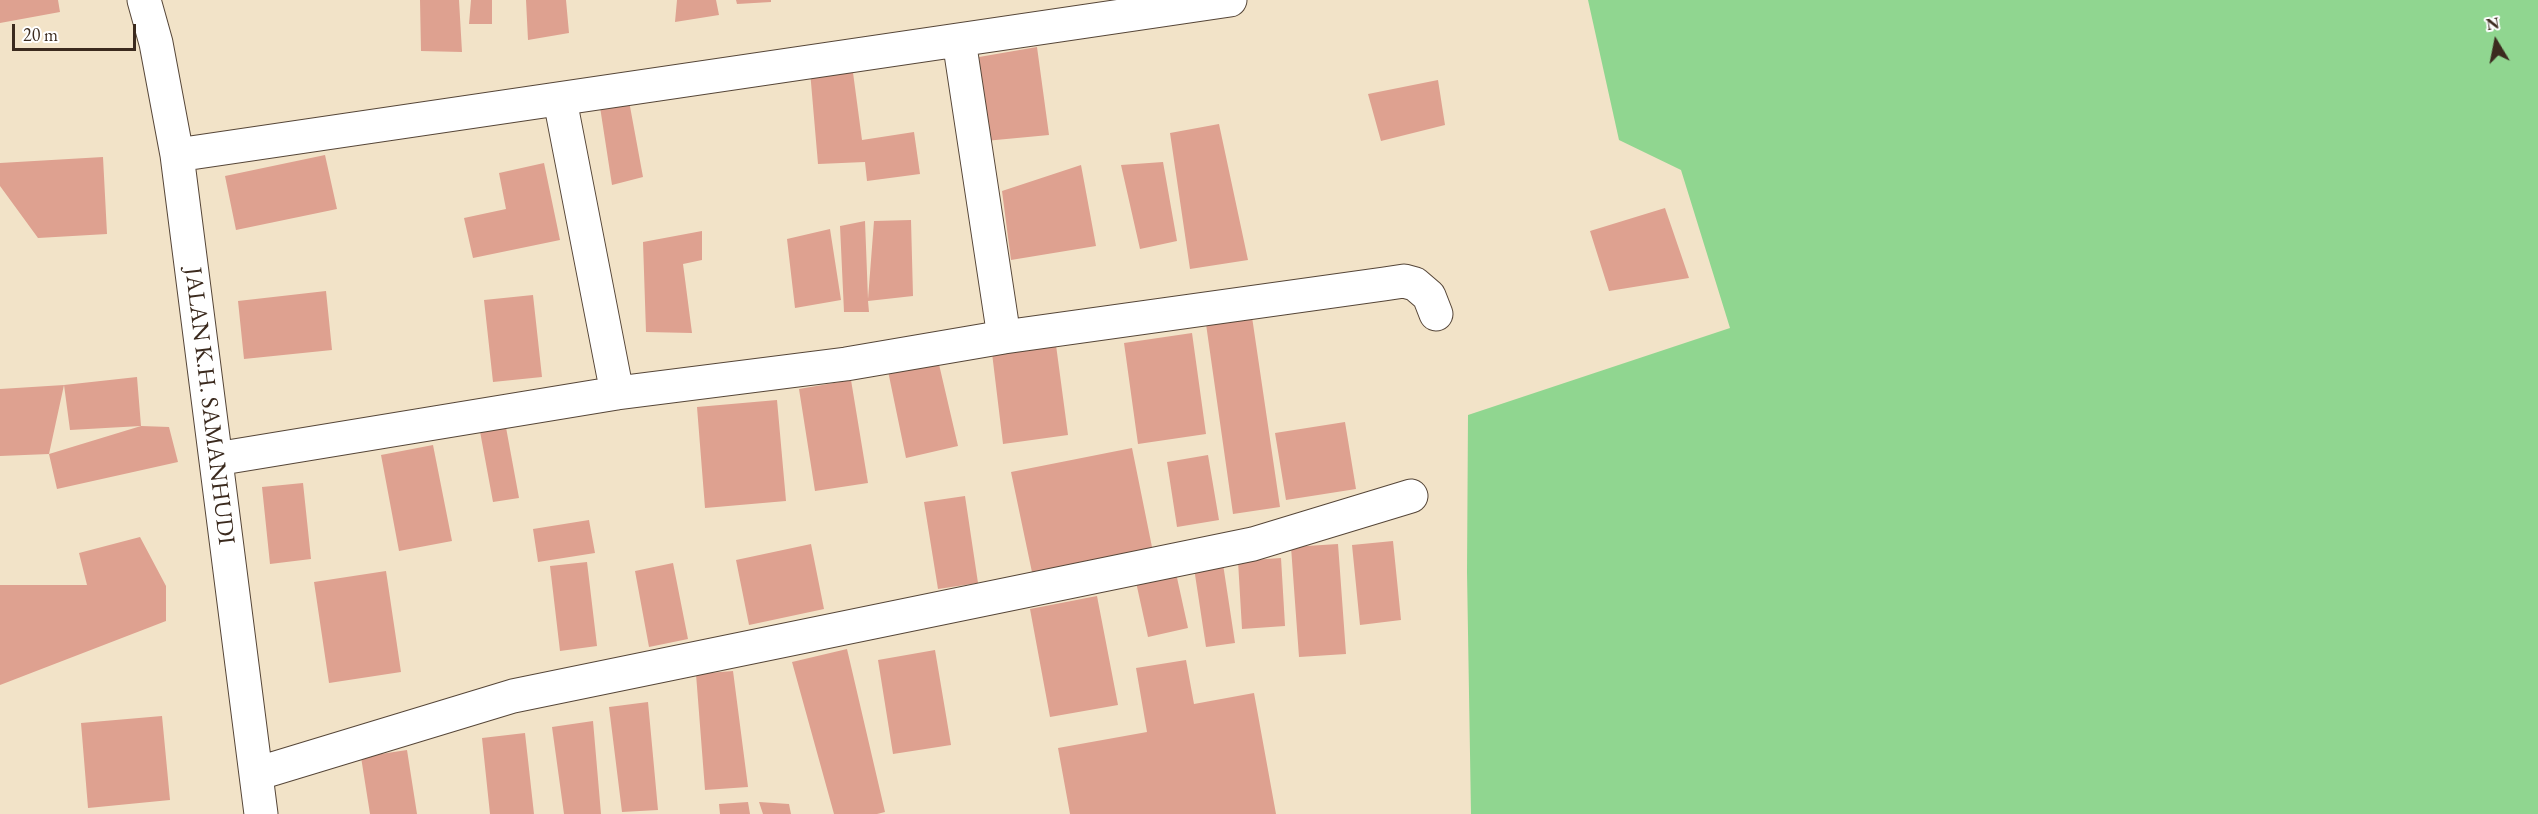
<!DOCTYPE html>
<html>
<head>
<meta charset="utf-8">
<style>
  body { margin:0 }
  #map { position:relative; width:2538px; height:814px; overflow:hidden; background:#f2e3c8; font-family:"EB Garamond",serif }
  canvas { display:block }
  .north { position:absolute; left:2466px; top:12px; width:60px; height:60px; -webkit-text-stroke:4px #fff; paint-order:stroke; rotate:350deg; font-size:16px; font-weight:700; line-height:24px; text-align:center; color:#3b2a1e }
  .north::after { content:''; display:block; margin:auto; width:21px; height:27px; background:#3b2a1e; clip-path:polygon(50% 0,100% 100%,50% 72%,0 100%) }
  .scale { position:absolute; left:12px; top:24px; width:124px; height:27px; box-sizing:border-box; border:3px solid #3b2a1e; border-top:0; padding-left:8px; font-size:18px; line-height:21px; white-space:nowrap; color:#3b2a1e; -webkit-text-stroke:4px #fff; paint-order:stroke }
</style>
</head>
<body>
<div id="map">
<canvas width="2538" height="814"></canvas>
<div class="north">N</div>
<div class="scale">20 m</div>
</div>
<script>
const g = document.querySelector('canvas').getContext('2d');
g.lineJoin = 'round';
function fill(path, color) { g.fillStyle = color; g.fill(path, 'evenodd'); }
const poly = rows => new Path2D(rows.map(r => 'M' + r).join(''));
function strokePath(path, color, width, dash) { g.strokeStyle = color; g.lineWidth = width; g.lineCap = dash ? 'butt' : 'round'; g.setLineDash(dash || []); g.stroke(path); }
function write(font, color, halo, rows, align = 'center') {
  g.font = font + ' "EB Garamond",serif'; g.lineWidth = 4.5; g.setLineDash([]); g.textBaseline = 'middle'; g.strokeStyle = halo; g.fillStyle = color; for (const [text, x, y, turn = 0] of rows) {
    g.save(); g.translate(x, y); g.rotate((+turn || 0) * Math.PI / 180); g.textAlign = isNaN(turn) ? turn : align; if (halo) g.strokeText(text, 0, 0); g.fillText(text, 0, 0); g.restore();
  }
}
fill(poly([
  [1588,0,2538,0,2538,814,1471,814,1467,572,1468,415,1730,328,1681,170,1619,140]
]), '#90d690');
fill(poly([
  [0,0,58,0,60,12,0,23],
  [420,0,459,0,462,52,421,51],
  [471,0,492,0,492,24,469,24],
  [526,0,566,0,569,33,528,40],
  [677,0,716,0,719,15,675,22],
  [736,0,771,0,771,2,737,4],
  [1037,47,1049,135,985,141,979,57],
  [852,65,862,140,914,132,920,174,867,181,865,162,818,164,810,71],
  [1438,80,1445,125,1381,141,1368,94],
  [629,101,643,177,612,185,600,107],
  [1219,124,1248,260,1190,269,1170,133],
  [325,155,337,209,236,230,225,176],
  [103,157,107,234,38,238,0,186,0,163],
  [1163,162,1177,241,1140,249,1121,165],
  [544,163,560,240,473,258,464,218,506,209,499,173],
  [1081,165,1096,246,1011,260,1002,191],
  [1665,208,1689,278,1609,291,1590,231],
  [911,220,913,296,868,301,869,312,844,312,840,226,865,221,868,299,874,221],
  [830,229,841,300,795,308,787,239],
  [702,231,702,260,683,264,692,333,646,332,643,242],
  [326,291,332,350,244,359,238,301],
  [533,295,542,377,493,382,484,300],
  [1252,317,1280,507,1233,514,1206,324],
  [1192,333,1206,434,1138,444,1124,343],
  [1056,345,1068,435,1003,444,992,353],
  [938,360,958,446,906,458,888,371],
  [137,377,141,426,70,430,64,385],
  [851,380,868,483,815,491,799,389],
  [64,385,49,454,141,426,169,427,178,462,57,489,49,454,0,456,0,389],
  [777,400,786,501,705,508,697,407],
  [505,422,519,498,493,502,479,426],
  [1345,422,1356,489,1286,500,1275,433],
  [433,445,452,541,399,551,381,455],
  [1132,448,1153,552,1033,577,1011,472],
  [1208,455,1219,520,1177,527,1167,462],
  [303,483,311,559,270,564,262,487],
  [965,496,978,583,938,589,924,502],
  [589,520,595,553,538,562,533,529],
  [140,537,166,586,166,621,0,685,0,585,87,585,79,553],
  [1393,541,1401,620,1360,625,1352,545],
  [811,544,824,609,749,625,736,560],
  [1338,544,1346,654,1299,657,1291,547],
  [1281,558,1285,626,1242,629,1238,561],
  [587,562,597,646,560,651,550,566],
  [673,563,688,639,649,647,635,571],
  [1223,564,1235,643,1206,647,1194,568],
  [386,571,401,672,329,683,314,582],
  [1176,573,1188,628,1148,637,1136,582],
  [1097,596,1118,705,1050,717,1030,609],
  [847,649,885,812,877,814,834,814,792,662],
  [935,650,951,745,893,754,878,660],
  [1186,660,1194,704,1254,693,1276,814,1070,814,1058,748,1147,732,1136,668],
  [733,671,748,787,705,790,696,674],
  [648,702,658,810,622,812,609,707],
  [162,716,170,800,88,808,81,723],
  [593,721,601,814,564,814,552,727],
  [525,733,534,814,490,814,482,738],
  [407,750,417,814,370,814,361,757],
  [748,802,750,814,720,814,719,804],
  [759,802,789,804,791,814,763,814]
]), '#dea190');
const minor = poly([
  [144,0,156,43,177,155,261,814],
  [959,40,1004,337],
  [560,100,617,393],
  [177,155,1230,0],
  [216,459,617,393,846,364,1004,337,1384,284,1404,281,1415,284,1429,296,1436,314],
  [256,774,513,696,1253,544,1411,496]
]);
strokePath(minor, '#564638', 35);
strokePath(minor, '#fff', 33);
write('24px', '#3b2a1e', '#fff', [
  ["JALAN K.H. SAMANHUDI",209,406,83]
]);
</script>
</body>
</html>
